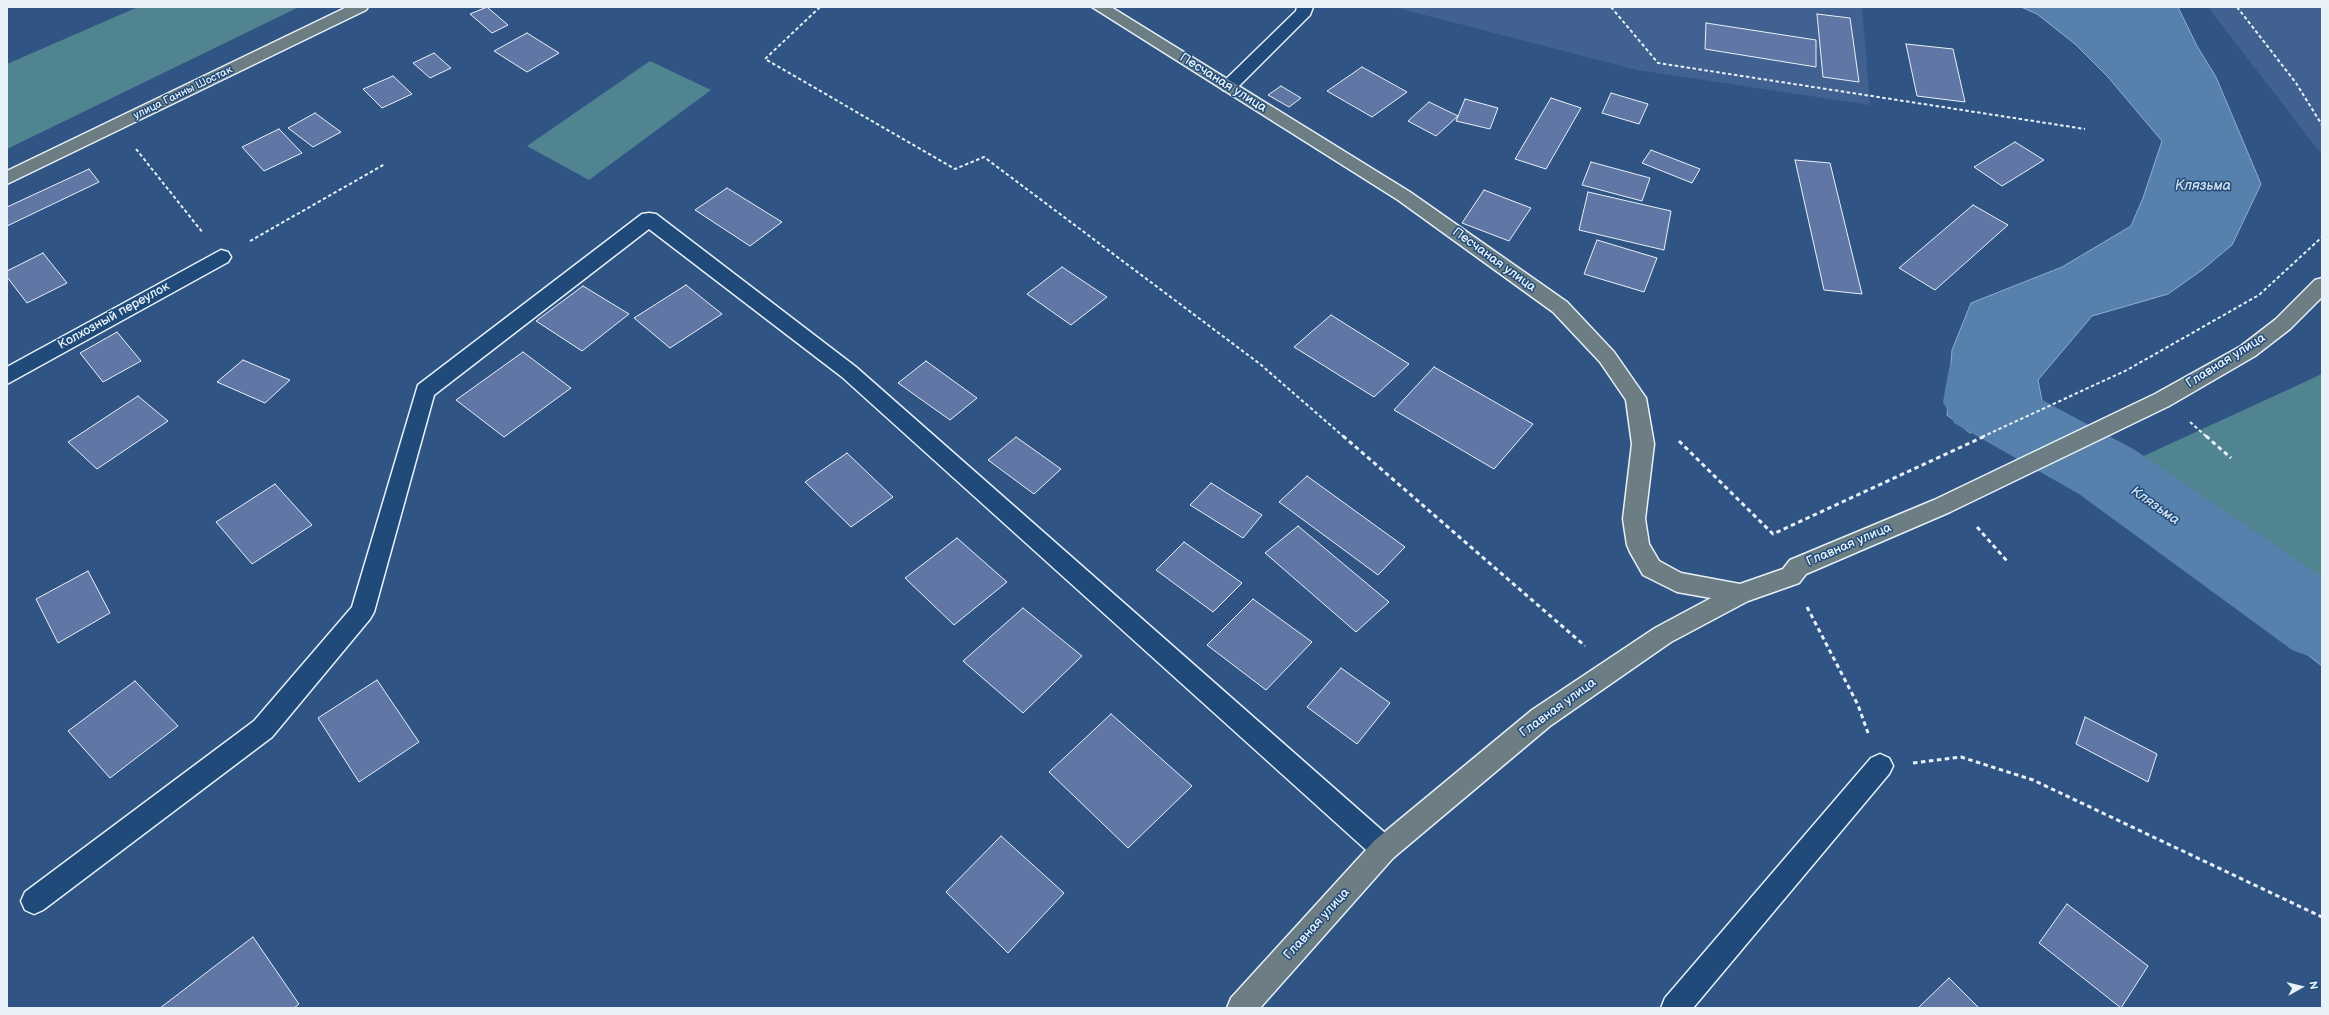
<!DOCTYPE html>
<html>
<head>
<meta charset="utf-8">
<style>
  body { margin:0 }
  #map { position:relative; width:2329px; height:1015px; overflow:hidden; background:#305585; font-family:"Balsamiq Sans",sans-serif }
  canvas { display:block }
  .frame { position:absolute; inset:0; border:8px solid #e8f1f8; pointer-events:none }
  .north { position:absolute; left:2281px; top:967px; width:40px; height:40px; -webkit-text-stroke:3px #1f4a7a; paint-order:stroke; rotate:82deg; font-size:11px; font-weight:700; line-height:16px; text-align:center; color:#e8f1f8 }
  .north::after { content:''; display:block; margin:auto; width:14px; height:18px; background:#e8f1f8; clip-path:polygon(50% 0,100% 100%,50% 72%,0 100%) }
</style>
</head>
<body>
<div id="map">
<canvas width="2329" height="1015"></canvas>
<div class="frame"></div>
<div class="north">N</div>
</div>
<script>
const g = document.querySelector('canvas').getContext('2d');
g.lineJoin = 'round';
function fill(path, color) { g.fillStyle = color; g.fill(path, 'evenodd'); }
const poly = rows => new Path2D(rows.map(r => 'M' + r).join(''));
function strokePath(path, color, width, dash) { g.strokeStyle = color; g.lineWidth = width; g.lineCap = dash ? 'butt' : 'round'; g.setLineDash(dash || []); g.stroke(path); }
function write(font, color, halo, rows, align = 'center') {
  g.font = font + ' "Balsamiq Sans",sans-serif'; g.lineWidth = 3; g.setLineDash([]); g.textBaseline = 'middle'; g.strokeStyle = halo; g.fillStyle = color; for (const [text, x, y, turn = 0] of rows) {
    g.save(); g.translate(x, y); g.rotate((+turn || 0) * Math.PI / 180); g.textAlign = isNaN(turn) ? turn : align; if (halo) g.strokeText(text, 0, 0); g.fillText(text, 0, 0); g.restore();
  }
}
fill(poly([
  [1394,7,1862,7,1870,105,1637,70],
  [2208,7,2322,7,2322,155]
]), '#416290');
fill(poly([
  [138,7,299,7,7,149,7,64],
  [650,61,711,90,589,180,527,146],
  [2322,374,2322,602,2107,472,2148,454]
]), '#508490');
const water = poly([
  [2021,7,2178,7,2197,46,2216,77,2261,184,2232,245,2202,270,2168,294,2092,316,2038,380,2044,411,1970,433,1947,415,1952,350,1971,303,2062,267,2131,226,2143,198,2162,141,2108,77,2075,44,2037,14,2021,7],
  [2107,472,2322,602,2322,666,2240,603,2107,472]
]);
fill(water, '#5681ac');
strokePath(water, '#90aeca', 1);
fill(poly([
  [2014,314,2040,322,2050,341,2040,360,2022,378,2020,388,2135,450,2322,577,2322,661,2292,650,2079,494,1954,423,1943,402,1949,368,1960,348,1988,322,2014,314]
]), '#5681ac');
const building = poly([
  [487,7,508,25,492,33,470,14,487,7],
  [1817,14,1850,18,1859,82,1823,77,1817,14],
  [1706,23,1816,40,1816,67,1705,49,1706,23],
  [527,33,559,53,527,72,494,51,527,33],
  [1906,44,1953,49,1965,102,1917,96,1906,44],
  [434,53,451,68,430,78,413,63,434,53],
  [1362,67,1407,92,1372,117,1327,91,1362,67],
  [393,76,412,94,382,108,363,89,393,76],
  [1281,86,1301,98,1289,107,1268,95,1281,86],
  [1611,93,1648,104,1639,124,1602,113,1611,93],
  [1551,98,1581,108,1546,169,1515,159,1551,98],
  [1465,99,1498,108,1490,129,1456,121,1465,99],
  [1429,102,1458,116,1436,136,1408,121,1429,102],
  [315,113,341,132,313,147,288,128,315,113],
  [279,129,302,153,264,171,242,147,279,129],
  [2015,142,2044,160,2002,186,1974,167,2015,142],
  [1651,150,1700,169,1692,183,1642,163,1651,150],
  [1795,160,1830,163,1862,294,1824,290,1795,160],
  [1591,162,1650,178,1642,201,1582,185,1591,162],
  [89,169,99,182,7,226,7,207,89,169],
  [727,188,782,222,750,246,695,210,727,188],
  [1484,190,1531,208,1509,241,1462,223,1484,190],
  [1588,192,1671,211,1664,250,1579,230,1588,192],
  [1973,205,2008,225,1935,290,1899,268,1973,205],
  [1597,240,1657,258,1644,292,1584,274,1597,240],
  [43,253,67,283,27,303,7,277,7,271,43,253],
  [1062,267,1107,297,1071,325,1027,294,1062,267],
  [686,285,722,314,670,348,634,318,686,285],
  [583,286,629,314,582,351,536,321,583,286],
  [1331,315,1409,364,1374,397,1294,347,1331,315],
  [117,332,141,361,103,382,80,353,117,332],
  [523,352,571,388,504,437,456,400,523,352],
  [243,360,290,380,265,403,217,382,243,360],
  [926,361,977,398,950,420,898,383,926,361],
  [1434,367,1533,424,1494,469,1394,410,1434,367],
  [138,396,168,421,97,469,68,442,138,396],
  [1016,437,1061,469,1034,494,988,460,1016,437],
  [847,453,893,497,851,527,805,482,847,453],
  [1307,476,1405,547,1378,575,1279,502,1307,476],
  [1211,483,1262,515,1243,538,1190,505,1211,483],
  [275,484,312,525,252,564,216,522,275,484],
  [1298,526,1389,602,1356,632,1265,553,1298,526],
  [957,538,1007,582,954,625,905,578,957,538],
  [1184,542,1242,583,1213,612,1156,570,1184,542],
  [88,571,110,613,58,643,36,599,88,571],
  [1253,599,1312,642,1266,690,1207,645,1253,599],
  [1023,608,1082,656,1023,713,963,661,1023,608],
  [1341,668,1390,703,1357,744,1307,707,1341,668],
  [377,680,419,742,359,782,318,718,377,680],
  [135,681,178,726,110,778,68,731,135,681],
  [1111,714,1192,786,1128,848,1049,772,1111,714],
  [2085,717,2157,754,2148,782,2076,744,2085,717],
  [1001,836,1064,893,1008,953,946,892,1001,836],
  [2067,904,2148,966,2121,1008,2039,943,2067,904],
  [253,937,299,1004,294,1008,160,1008,253,937],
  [1949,978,1979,1008,1918,1008,1949,978]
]);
fill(building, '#6076a4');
strokePath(building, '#e8f1f8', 1);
const minor = poly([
  [1297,7,1313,7,1310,15,1235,90,1223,90,1221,86,1223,82,1296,11,1297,7],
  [649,213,656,214,856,367,1393,840,1397,849,1393,858,1384,862,1375,858,842,377,649,229,434,395,374,612,370,619,272,737,43,910,34,914,25,910,21,901,25,892,254,721,352,607,418,385,642,214,649,213],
  [221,250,228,252,231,257,228,262,7,384,7,367,221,250],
  [1880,754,1889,758,1893,766,1889,774,1693,1008,1661,1008,1665,998,1871,758,1880,754]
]);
const major = poly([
  [347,7,368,7,366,10,7,184,7,171,347,7],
  [1092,7,1111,7,1410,192,1567,302,1614,352,1646,398,1654,444,1645,519,1649,544,1659,561,1681,573,1740,584,1783,569,1790,560,1934,500,2155,394,2241,346,2276,319,2315,280,2322,278,2322,297,2290,329,2255,356,2169,406,1950,512,1806,574,1799,583,1748,601,1671,642,1550,726,1393,858,1260,1008,1227,1008,1231,998,1375,840,1532,710,1655,628,1711,598,1677,592,1643,575,1630,552,1627,545,1623,519,1632,444,1626,400,1600,362,1553,312,1398,200,1092,7]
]);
strokePath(minor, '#e8f1f8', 3);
strokePath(major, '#e8f1f8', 3);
strokePath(poly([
  [820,7,765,59,955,169,984,157,1260,364,1344,437],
  [1611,7,1658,63,2085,129],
  [2237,7,2296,83,2322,125],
  [136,149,203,233],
  [250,241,385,164],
  [2190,422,2207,437],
  [1982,437,2127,370,2259,295,2322,237]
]), '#e8f1f8', 2, [3.5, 2.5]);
strokePath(poly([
  [1343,436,1585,646],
  [2206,436,2231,458],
  [1679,441,1773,534,1985,436],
  [1977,527,2007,561],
  [1807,607,1858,705,1868,733],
  [1913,763,1961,757,2033,780,2322,917]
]), '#e8f1f8', 3, [4.5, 3.5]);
fill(minor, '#1f4a7a');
fill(major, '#6c7e84');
write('11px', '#e8f1f8', '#1f4a7a', [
  ["улица Ганны Шостак",183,93,-26]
]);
write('13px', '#e8f1f8', '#1f4a7a', [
  ["Песчаная улица",1223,83,32],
  ["Песчаная улица",1494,260,36],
  ["Колхозный переулок",114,316,-29],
  ["Главная улица",2226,361,-32],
  ["Главная улица",1849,545,-23],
  ["Главная улица",1558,708,-36],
  ["Главная улица",1317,924,-48]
]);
write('italic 14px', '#d2e0ed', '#1f4a7a', [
  ["Клязьма",2203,186],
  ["Клязьма",2155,506,35]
]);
</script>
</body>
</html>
